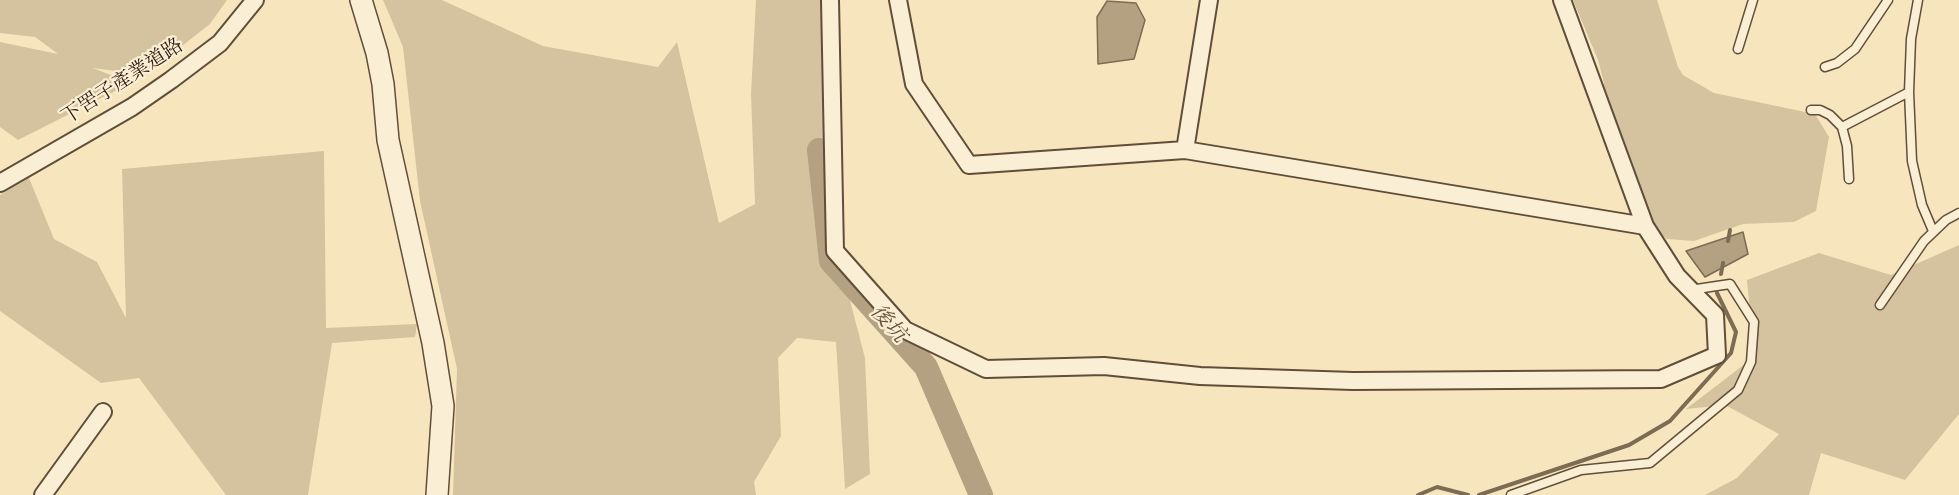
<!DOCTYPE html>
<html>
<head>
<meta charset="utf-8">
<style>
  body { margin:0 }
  canvas { display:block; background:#f7e6bd }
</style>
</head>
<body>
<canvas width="1959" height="495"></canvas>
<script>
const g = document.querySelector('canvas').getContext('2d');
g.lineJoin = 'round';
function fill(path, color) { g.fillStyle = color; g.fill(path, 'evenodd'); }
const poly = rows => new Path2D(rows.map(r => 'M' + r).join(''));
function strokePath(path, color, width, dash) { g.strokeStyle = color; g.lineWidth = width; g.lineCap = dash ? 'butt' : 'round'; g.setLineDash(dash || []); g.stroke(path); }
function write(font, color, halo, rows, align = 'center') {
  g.font = font + ' "IM FELL French Canon","Noto Serif TC",serif'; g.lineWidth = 4.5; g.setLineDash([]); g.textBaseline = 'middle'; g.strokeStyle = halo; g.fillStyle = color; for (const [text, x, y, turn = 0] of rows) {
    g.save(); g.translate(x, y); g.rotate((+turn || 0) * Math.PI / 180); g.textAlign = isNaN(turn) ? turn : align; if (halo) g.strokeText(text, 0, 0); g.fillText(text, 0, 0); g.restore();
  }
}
fill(poly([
  [0,0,227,0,210,24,145,75,93,68,131,83,18,140,0,127,0,42,58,54,35,37,0,33],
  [383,0,442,0,543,46,658,67,677,42,719,223,755,204,751,94,756,0,832,0,827,212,865,358,870,474,845,489,836,342,797,338,778,358,781,436,754,482,756,495,453,495,457,369,420,201,403,47],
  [1573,0,1657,0,1678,67,1683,75,1714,93,1815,114,1829,137,1816,211,1794,222,1743,224,1694,241,1667,239,1650,225,1605,117,1604,83,1598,60],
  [324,151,326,328,417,324,415,337,332,343,308,495,226,495,139,378,101,383,0,311,0,195,29,178,54,239,97,262,126,318,122,169],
  [1959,245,1959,414,1905,480,1821,453,1809,495,1705,495,1737,478,1779,434,1725,405,1686,409,1754,357,1747,280,1819,253,1891,275]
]), '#d5c39f');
const water = poly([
  [1107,1,1136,3,1145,20,1134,59,1098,64,1097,17,1107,1],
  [1743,232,1748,254,1705,277,1686,251,1743,232]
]);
fill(water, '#b3a182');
strokePath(water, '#7e6b54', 1.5);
strokePath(poly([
  [1728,241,1730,230],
  [1721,274,1723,263],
  [1418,495,1437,487,1468,495],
  [1479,495,1629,445,1670,421,1731,353,1736,332,1717,293]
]), '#7e6b54', 4);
strokePath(poly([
  [819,150,831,261,926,367,981,495]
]), '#b3a182', 24);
const service = poly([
  [1918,0,1911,39,1909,92,1912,161,1922,205,1933,231],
  [1738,49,1753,0],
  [1825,67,1837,63,1855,49,1888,0],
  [1811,110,1820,110,1830,115,1842,127,1847,146,1849,179],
  [1842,127,1909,92],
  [1880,305,1924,241,1946,220,1959,213],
  [1511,495,1581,470,1650,463,1738,390,1751,362,1754,322,1730,284,1690,290]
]);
const minor = poly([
  [830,0,835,251,905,330,986,369,1104,366,1200,376,1353,381,1661,379,1717,355,1715,315,1677,276,1645,226,1562,0],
  [898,0,914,84,969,165,1185,150,1645,226],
  [1185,150,1209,0],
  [0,183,132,107,171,80,220,43,255,0],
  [43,495,103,412]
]);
const tertiary = poly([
  [361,0,377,53,383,84,388,140,433,343,443,406,437,495]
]);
strokePath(service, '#604e3a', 11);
strokePath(minor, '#604e3a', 20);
strokePath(tertiary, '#604e3a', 24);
strokePath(service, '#faefd4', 8);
strokePath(minor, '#faefd4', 16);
strokePath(tertiary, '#faefd4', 21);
write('20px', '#2e1b0f', '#faefd4', [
  ["下罟子產業道路",123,82,-33]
]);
write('italic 21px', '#63513d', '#faefd4', [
  ["後坑",888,324,48]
]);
</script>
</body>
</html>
